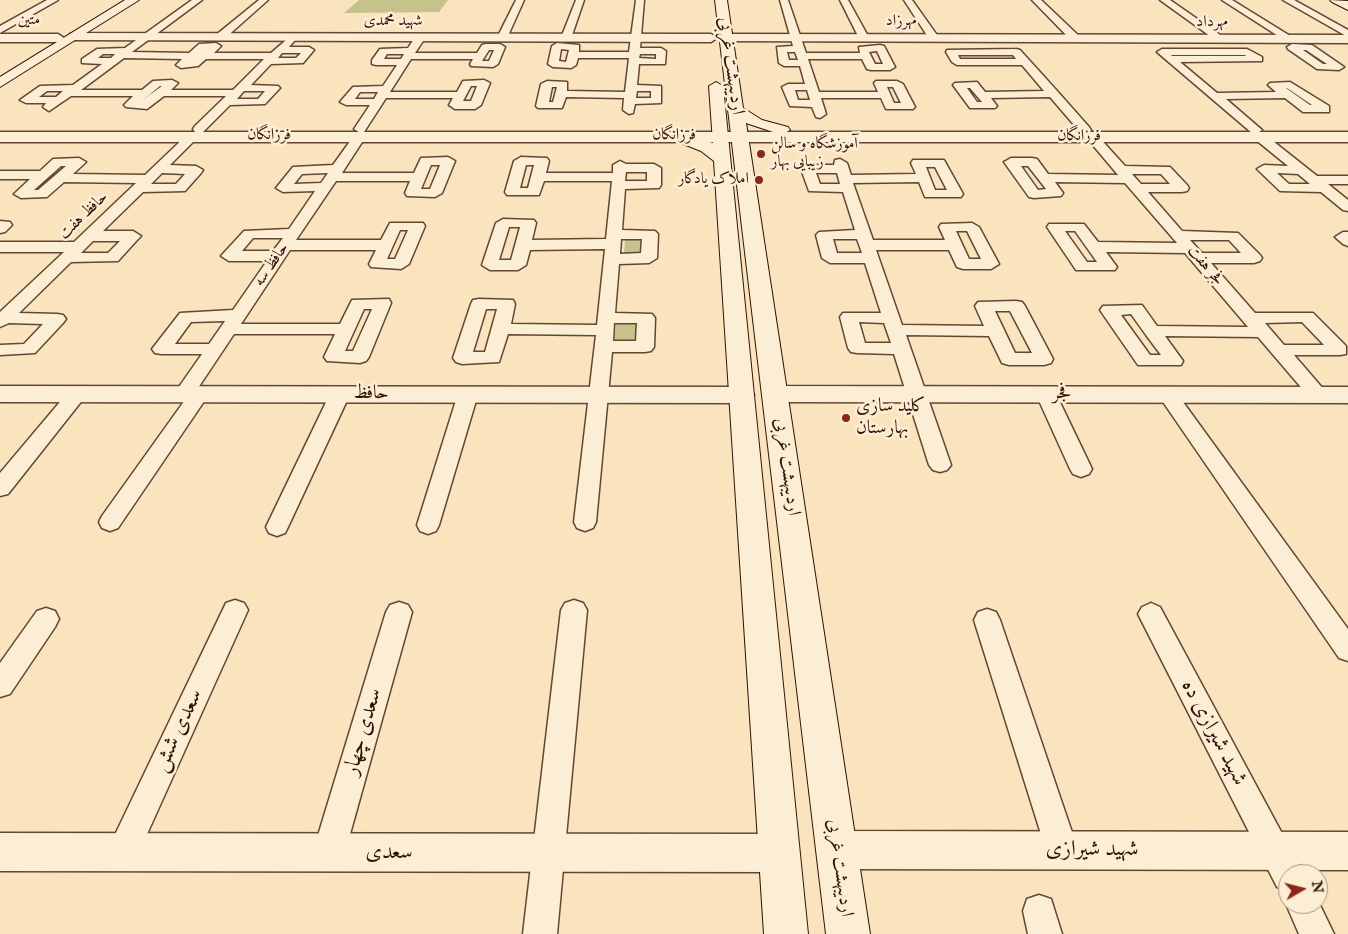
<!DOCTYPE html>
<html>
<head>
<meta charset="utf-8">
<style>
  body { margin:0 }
  #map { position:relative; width:1348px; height:934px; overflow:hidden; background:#fae4be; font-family:"IM FELL English",serif }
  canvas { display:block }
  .north { position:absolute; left:1278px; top:864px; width:50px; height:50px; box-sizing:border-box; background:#fcedd5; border:1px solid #ab9681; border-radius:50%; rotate:82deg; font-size:14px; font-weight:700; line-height:20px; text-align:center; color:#311304 }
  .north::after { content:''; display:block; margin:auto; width:18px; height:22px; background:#8f2418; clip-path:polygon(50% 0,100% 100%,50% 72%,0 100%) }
</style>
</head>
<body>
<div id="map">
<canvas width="1348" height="934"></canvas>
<div class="north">N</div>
</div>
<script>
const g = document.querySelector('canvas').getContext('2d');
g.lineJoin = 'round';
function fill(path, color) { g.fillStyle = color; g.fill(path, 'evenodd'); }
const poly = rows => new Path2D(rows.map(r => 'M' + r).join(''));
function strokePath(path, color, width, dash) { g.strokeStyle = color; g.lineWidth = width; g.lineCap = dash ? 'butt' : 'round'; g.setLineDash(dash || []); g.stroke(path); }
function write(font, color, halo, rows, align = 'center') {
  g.font = font + ' "IM FELL English",Amiri,serif'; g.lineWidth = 5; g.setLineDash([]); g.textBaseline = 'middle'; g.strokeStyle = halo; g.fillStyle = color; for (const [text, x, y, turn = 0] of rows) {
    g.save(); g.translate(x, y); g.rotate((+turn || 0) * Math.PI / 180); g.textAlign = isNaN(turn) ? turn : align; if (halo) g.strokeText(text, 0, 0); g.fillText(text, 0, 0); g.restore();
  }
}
fill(poly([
  [359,0,448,0,439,12,344,13],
  [646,237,646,255,624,255,625,238],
  [616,321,642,321,640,344,614,343]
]), '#c6c28c');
const minor = poly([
  [47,0,58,0,0,33,0,26,47,0],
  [192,0,202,0,132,52,189,53,199,44,216,43,221,46,214,53,271,53,292,35,297,38,289,47,309,47,314,50,303,63,271,64,251,85,278,86,280,88,265,104,230,105,203,132,199,133,195,132,193,129,195,126,226,96,164,96,147,109,126,107,124,105,133,96,71,96,49,111,43,107,46,103,26,103,20,100,40,86,73,85,102,64,82,63,82,59,97,49,125,48,192,0],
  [282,53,301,53,296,58,278,58,282,53],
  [103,54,115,54,111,58,98,58,103,54],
  [124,58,182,59,176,65,181,68,198,66,206,59,264,59,233,90,171,90,178,83,172,80,153,81,142,90,81,90,124,58],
  [160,86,162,86,141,101,149,95,160,86],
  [47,91,63,91,56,97,39,97,47,91],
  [244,91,265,91,258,99,237,99,244,91],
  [259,0,268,0,224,39,216,39,216,35,259,0],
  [516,0,524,0,507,38,498,40,497,38,516,0],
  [576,0,584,0,571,38,562,40,561,38,576,0],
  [636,0,644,0,640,48,661,48,666,51,665,64,639,64,637,85,661,86,661,103,635,104,633,113,629,114,623,110,624,98,566,97,562,108,538,108,536,106,541,84,547,81,567,82,567,91,625,92,629,58,578,58,576,65,571,68,553,67,548,64,552,46,557,43,579,45,579,52,629,52,636,0],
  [561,49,569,50,566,62,559,61,561,49],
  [640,54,656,54,656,59,639,58,640,54],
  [552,87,557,87,553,102,549,102,552,87],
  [637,91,651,91,651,98,636,98,637,91],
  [780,0,788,0,806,53,860,53,859,47,880,45,884,46,895,67,890,70,871,70,867,69,862,59,808,59,819,92,878,92,874,83,876,81,897,81,903,84,915,107,913,109,886,109,881,98,821,98,826,114,820,118,816,117,812,107,790,106,782,87,788,84,805,84,800,66,784,66,779,63,777,47,793,46,780,0],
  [877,51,883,64,875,64,869,52,877,51],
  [787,52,795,52,798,60,789,60,787,52],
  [887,87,893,87,901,103,894,103,887,87],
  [795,90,807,90,810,100,798,100,795,90],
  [840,0,848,0,869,38,868,40,860,40,840,0],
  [904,0,912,0,939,38,938,40,930,40,904,0],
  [1032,0,1041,0,1080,37,1080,41,1072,41,1032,0],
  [1160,0,1170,0,1226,39,1217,41,1160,0],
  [1222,0,1232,0,1295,39,1286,41,1222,0],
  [1283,0,1294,0,1348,30,1348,37,1283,0],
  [420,35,425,38,415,53,477,53,482,45,486,44,500,44,505,47,498,64,493,67,471,66,470,64,473,59,411,59,390,92,457,92,463,81,484,80,490,83,481,105,475,109,455,109,449,105,453,98,386,98,364,132,361,132,366,136,342,173,414,173,421,158,448,157,455,161,442,193,435,197,407,196,405,193,410,181,336,181,296,240,381,240,390,223,423,223,425,226,409,264,401,269,371,267,369,264,376,250,290,250,241,324,340,324,352,300,389,299,391,303,369,357,366,361,360,363,327,361,324,357,335,334,234,334,198,388,206,390,209,394,118,528,110,531,102,528,99,522,102,516,185,400,177,398,174,394,202,354,161,354,155,353,152,349,180,313,233,310,267,261,229,261,221,256,244,231,289,229,315,191,283,192,276,188,293,167,333,165,356,133,359,132,354,129,370,105,346,105,340,102,353,87,383,86,397,65,376,65,372,64,372,60,380,49,408,48,416,36,420,35],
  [489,50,494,50,489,61,482,61,489,50],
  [387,54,404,54,401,59,384,59,387,54],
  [471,86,477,86,471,101,463,101,471,86],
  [360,92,378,92,374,99,355,99,360,92],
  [431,165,440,165,430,189,421,189,431,165],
  [328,173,321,183,294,184,302,174,328,173],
  [400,230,408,230,395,259,387,259,400,230],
  [253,238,283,238,273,251,242,251,253,238],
  [364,309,372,309,353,351,345,351,364,309],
  [225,321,209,344,175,344,191,322,225,321],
  [1292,44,1312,45,1344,67,1339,70,1317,69,1288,49,1287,47,1292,44],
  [1303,50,1306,50,1327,64,1323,64,1303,50],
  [1016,49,1020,50,1058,92,1089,127,1091,130,1089,133,1081,133,1050,97,991,98,997,106,995,108,970,108,953,85,955,83,977,82,985,92,1044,91,1022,65,957,65,952,62,946,52,947,50,1016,49],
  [958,55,1013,55,1016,59,960,59,958,55],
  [967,88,970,88,982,102,977,102,967,88],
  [1247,49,1262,57,1262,61,1180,62,1217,93,1276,92,1268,85,1270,83,1290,82,1329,106,1329,112,1303,112,1285,98,1226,99,1262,130,1256,134,1252,133,1157,52,1162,49,1247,49],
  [1171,55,1245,55,1246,56,1172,56,1171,55],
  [1286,88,1287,88,1312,105,1310,105,1286,88],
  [193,132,199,136,170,165,196,166,203,170,201,173,185,191,143,192,103,231,133,231,141,236,138,239,118,261,71,262,19,313,57,314,63,315,66,319,63,323,35,353,0,355,0,345,24,344,43,324,9,323,0,327,0,312,64,252,0,252,0,242,74,242,136,183,64,182,47,197,21,198,14,194,30,179,0,179,0,171,40,171,53,159,79,158,86,162,73,174,145,175,189,133,193,132],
  [61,166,66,166,38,190,34,190,61,166],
  [162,173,185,174,176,184,151,184,162,173],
  [93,241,120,241,108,253,81,253,93,241],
  [1092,133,1096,134,1125,166,1170,167,1187,185,1189,188,1187,191,1182,192,1148,192,1182,231,1238,233,1260,255,1262,258,1260,261,1254,263,1211,263,1255,313,1313,313,1346,346,1346,354,1340,355,1294,355,1325,391,1328,395,1325,399,1318,401,1311,399,1258,337,1165,336,1183,361,1181,365,1138,365,1100,310,1103,306,1142,305,1157,326,1248,327,1185,253,1106,252,1117,267,1115,270,1076,270,1047,227,1049,224,1084,224,1098,242,1177,243,1125,183,1055,182,1063,193,1061,196,1034,198,1029,197,1004,162,1011,158,1032,158,1037,159,1048,174,1118,175,1086,137,1092,133],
  [1021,166,1028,166,1046,189,1038,190,1021,166],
  [1132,174,1161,174,1170,184,1141,184,1132,174],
  [1065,231,1075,231,1097,262,1087,262,1065,231],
  [1190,240,1229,240,1241,253,1202,253,1190,240],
  [1131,314,1146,335,1161,355,1150,355,1121,315,1131,314],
  [1302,322,1324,345,1284,345,1265,323,1302,322],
  [1260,133,1264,134,1317,176,1348,176,1348,184,1328,184,1348,200,1348,211,1343,210,1321,192,1280,191,1257,169,1264,165,1288,166,1256,140,1254,137,1256,134,1260,133],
  [1277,173,1298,174,1310,184,1289,184,1277,173],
  [521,157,547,158,549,161,546,173,613,173,613,165,620,161,626,164,654,164,661,168,661,185,659,188,625,189,622,230,655,231,658,234,657,258,649,263,619,264,615,313,652,314,655,318,654,347,651,351,645,352,612,352,596,522,593,528,585,531,577,528,574,522,596,335,508,334,499,362,462,364,456,362,453,358,471,304,473,300,479,299,513,300,515,304,511,324,597,325,605,249,530,250,526,265,518,270,490,270,482,265,496,223,503,219,534,220,536,223,532,240,606,239,612,181,544,181,539,195,507,195,505,192,514,161,521,157],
  [526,165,534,165,528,188,520,188,526,165],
  [626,172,647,172,647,181,625,181,626,172],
  [509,227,520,227,511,260,499,260,509,227],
  [621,239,642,239,641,253,620,254,621,239],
  [486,309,497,309,485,352,473,352,486,309],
  [614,323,637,323,636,341,613,341,614,323],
  [840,159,847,163,851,175,916,174,911,163,913,160,944,160,963,194,961,197,925,197,919,182,853,183,873,240,945,240,939,227,941,224,972,223,979,227,999,264,991,269,963,269,957,267,949,250,876,250,902,325,984,326,975,306,978,302,1016,301,1022,302,1025,306,1053,359,1051,363,1044,365,1009,365,1002,363,989,336,906,335,951,465,947,470,940,472,933,470,929,465,894,354,857,353,851,352,848,348,840,317,843,313,881,313,865,263,830,263,822,258,816,235,819,232,855,230,843,192,809,191,801,169,808,165,834,165,835,160,840,159],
  [926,167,935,167,947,190,935,190,926,167],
  [816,173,837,173,840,184,820,184,816,173],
  [956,231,967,231,981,259,969,259,956,231],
  [833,239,857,239,862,253,837,253,833,239],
  [995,311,1010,311,1032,353,1015,353,995,311],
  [859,322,884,323,891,343,865,343,859,322],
  [0,221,10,222,12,225,5,232,0,233,0,221],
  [1343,232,1348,232,1348,246,1343,244,1335,237,1343,232],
  [77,388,84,390,87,394,84,398,8,494,0,496,0,473,70,390,77,388],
  [340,388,347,390,350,394,288,527,285,533,277,536,269,533,266,527,330,394,333,390,340,388],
  [468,388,475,390,478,394,439,525,436,531,428,534,420,531,417,525,458,394,461,390,468,388],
  [1046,388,1053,390,1056,394,1092,469,1089,474,1081,477,1073,474,1070,469,1036,394,1039,390,1046,388],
  [1168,389,1175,391,1348,629,1348,661,1339,658,1161,399,1158,395,1161,391,1168,389],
  [235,600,244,603,248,610,134,863,123,868,112,863,107,852,112,841,226,603,235,600],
  [574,600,583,603,587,610,557,934,523,934,561,610,565,603,574,600],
  [399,602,408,605,412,612,345,852,340,863,329,868,318,863,313,852,386,612,390,605,399,602],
  [1151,603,1160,607,1299,865,1303,874,1288,874,1288,892,1277,887,1138,614,1142,607,1151,603],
  [46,608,55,611,59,619,55,627,10,694,0,697,0,663,37,611,46,608],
  [987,609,996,612,1000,620,1078,850,1073,861,1062,866,1051,861,1046,850,974,620,978,612,987,609],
  [1039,895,1051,899,1062,934,1028,934,1023,911,1027,899,1039,895],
  [1288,898,1288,904,1318,904,1318,901,1334,934,1299,934,1286,904,1288,898]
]);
const tertiary = poly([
  [74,33,711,34,717,38,711,42,70,40,68,37,70,34,74,33],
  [0,34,58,34,64,38,58,42,0,42,0,34],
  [726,34,1348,35,1348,43,722,41,720,38,726,34],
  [0,132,1348,132,1348,142,0,142,0,132],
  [0,386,742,387,750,390,754,395,750,400,742,403,0,402,0,386],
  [776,386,1348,387,1348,403,776,402,768,399,764,394,768,389,776,386],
  [837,831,1348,832,1348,870,837,869,823,864,818,850,823,836,837,831],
  [0,833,779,834,793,839,798,853,793,867,779,872,0,871,0,833]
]);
const secondary = poly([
  [125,0,139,0,0,87,0,77,125,0],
  [715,0,727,0,743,108,762,120,788,127,790,130,782,135,746,123,870,934,826,934,715,0],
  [1330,0,1348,1,1348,10,1332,2,1330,0],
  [716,82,723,86,808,934,764,934,714,161,701,151,671,139,669,136,677,131,713,143,709,86,716,82]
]);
strokePath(minor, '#634732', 3);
strokePath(tertiary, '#634732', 3);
strokePath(secondary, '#311304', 2);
fill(minor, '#fcedd5');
fill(tertiary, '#fcedd5');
fill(secondary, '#fcedd5');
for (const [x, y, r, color] of [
  [761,154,5,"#8f2418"],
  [759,180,5,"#8f2418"],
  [846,418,5,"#8f2418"]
]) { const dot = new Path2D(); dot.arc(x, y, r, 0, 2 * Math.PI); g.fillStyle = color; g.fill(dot); strokePath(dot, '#fcedd5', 2); }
write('16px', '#311304', '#fcedd5', [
  ["متین",29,21],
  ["شهید محمدی",393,22],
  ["مهرزاد",901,22],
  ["مهرداد",1212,23],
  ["فرزانگان",269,136],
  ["فرزانگان",674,136],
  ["فرزانگان",1079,137],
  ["حافظ هفت",84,216,-44],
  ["حافظ سه",272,265,-56],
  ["فجر هفت",1205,266,49]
]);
write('16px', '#311304', '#fcedd5', [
  ["آموزشگاه و سالن",771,145],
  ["زیبایی بهار",771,163],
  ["املاک یادگار",749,180,"right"]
], 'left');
write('19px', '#311304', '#fcedd5', [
  ["اردیبهشت غربی",730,66,82],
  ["حافظ",371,394],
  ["فجر",1062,394],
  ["اردیبهشت غربی",786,467,82],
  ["اردیبهشت غربی",839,868,82]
]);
write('19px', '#311304', '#fcedd5', [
  ["کلید سازی",856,407],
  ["بهارستان",856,429]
], 'left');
write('22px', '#311304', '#fcedd5', [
  ["سعدی شش",179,731,-65],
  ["سعدی چهار",364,732,-74],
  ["شهید شیرازی ده",1213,733,62],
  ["شهید شیرازی",1092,850],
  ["سعدی",389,853]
]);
</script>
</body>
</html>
